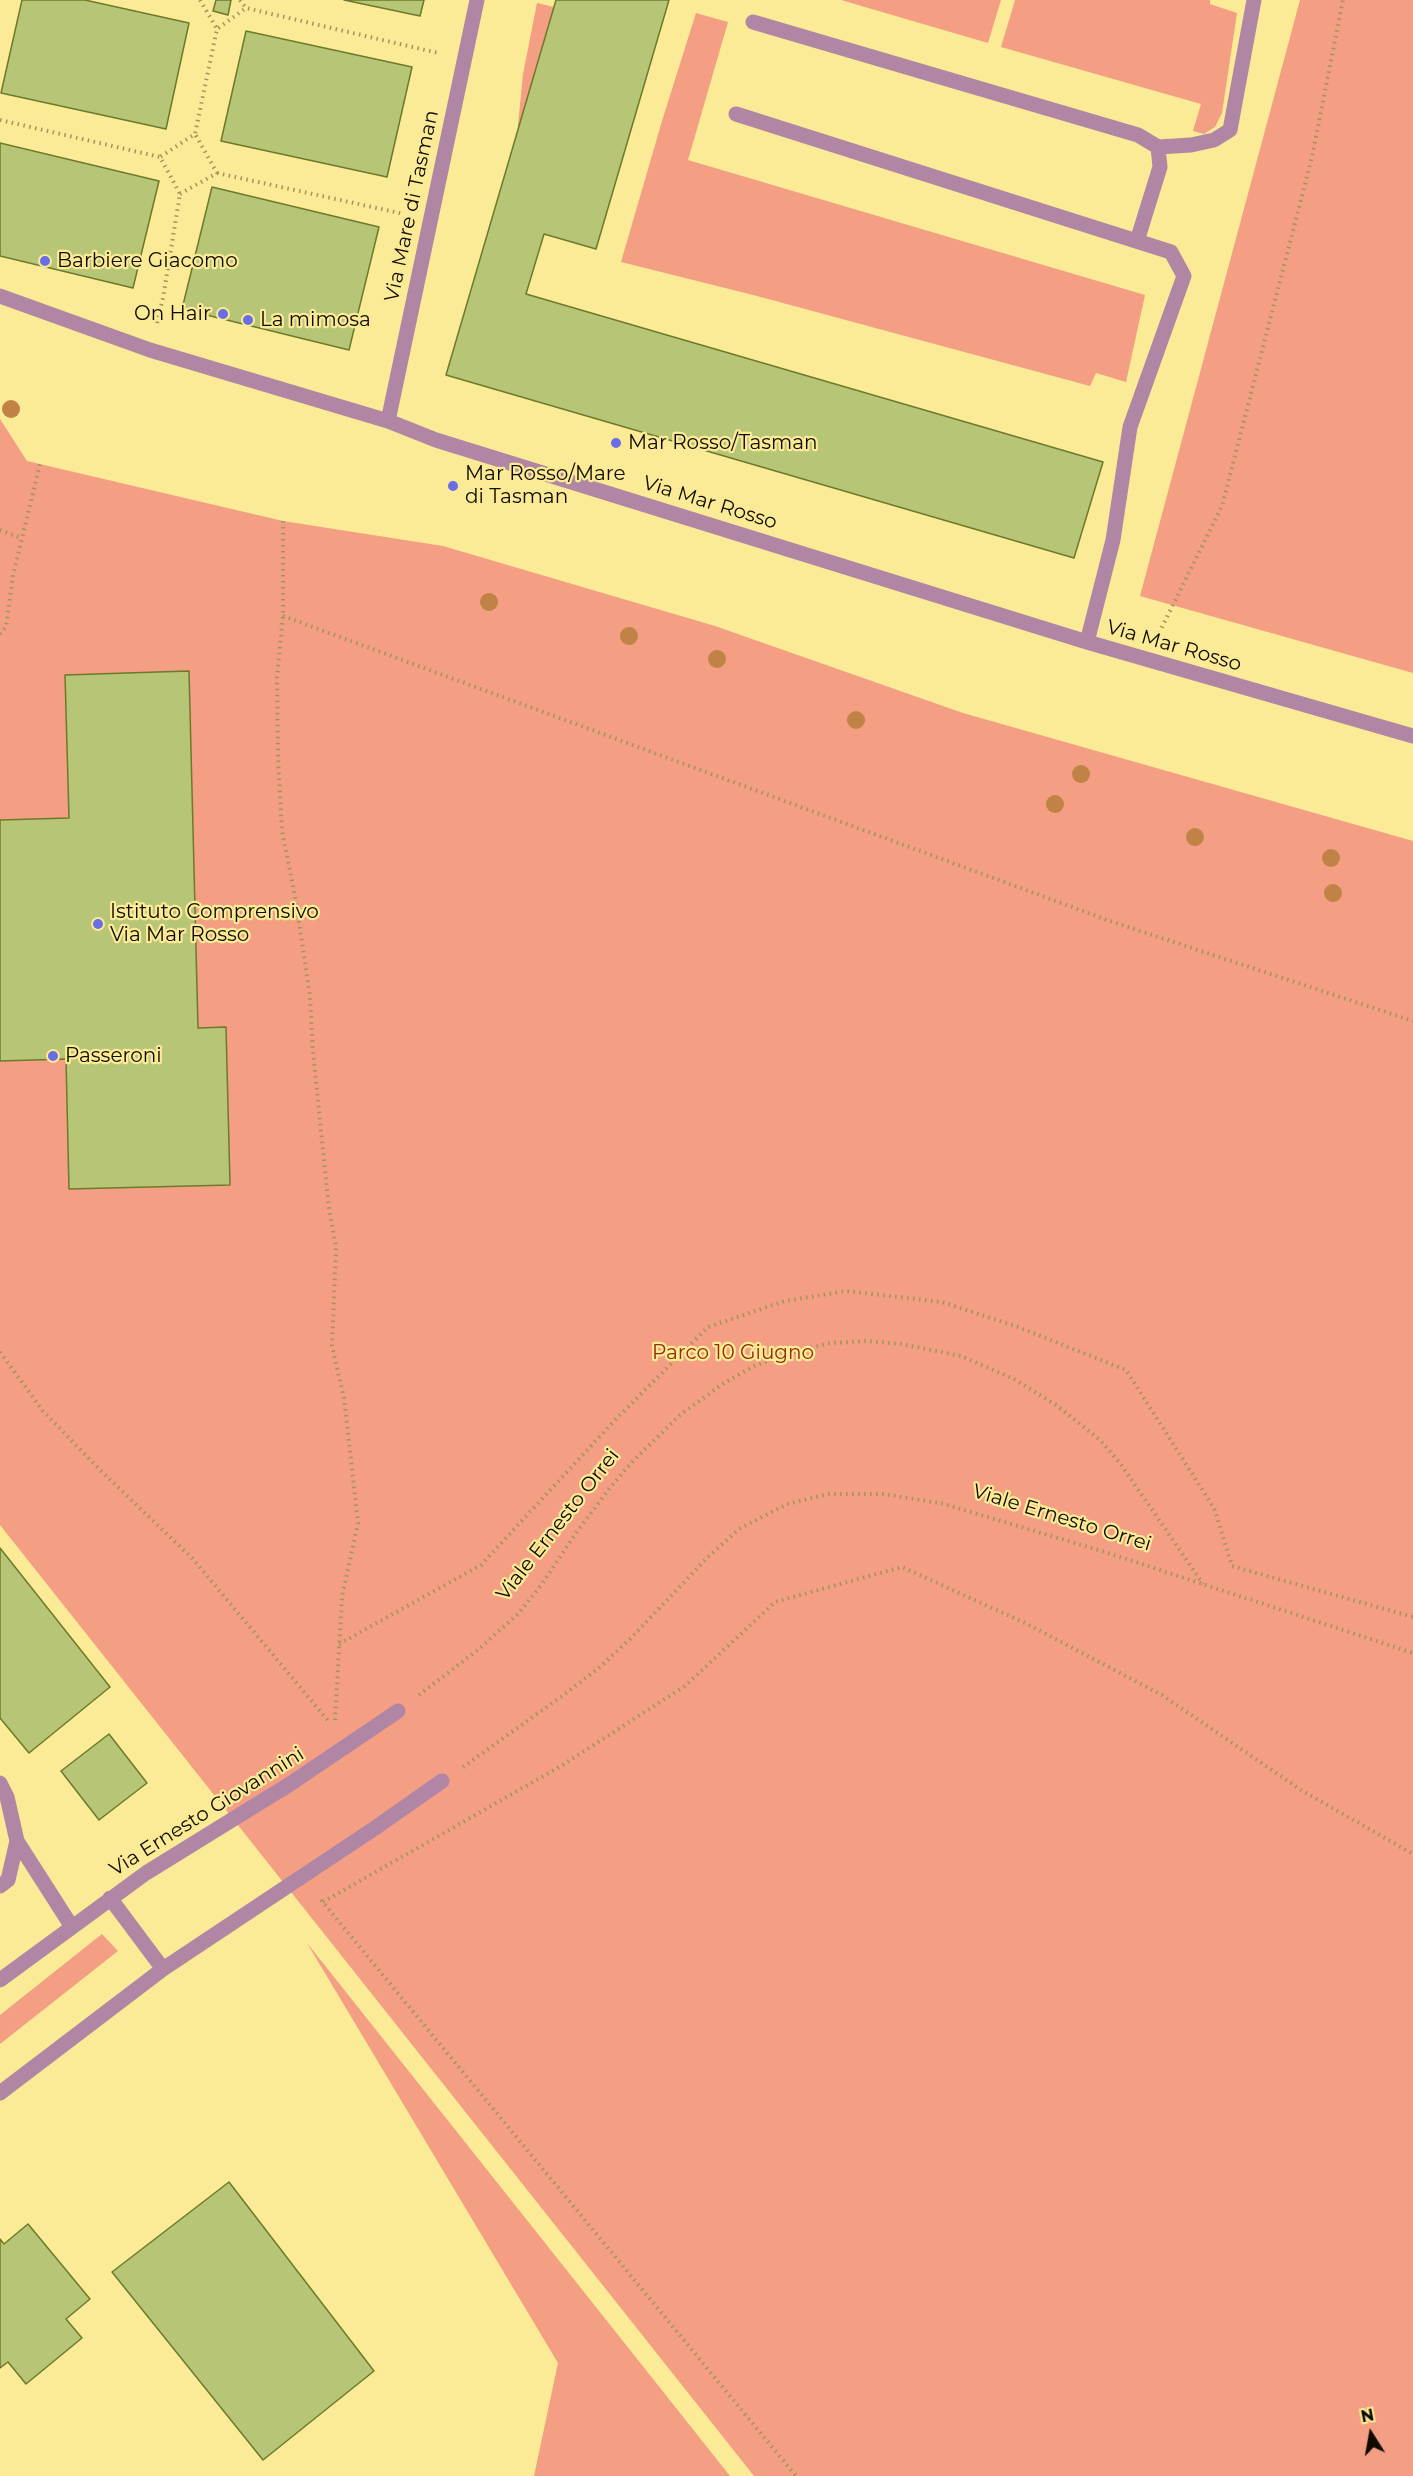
<!DOCTYPE html>
<html>
<head>
<meta charset="utf-8">
<style>
  body { margin:0 }
  #map { position:relative; width:1413px; height:2476px; overflow:hidden; background:#fbea96; font-family:Montserrat,sans-serif }
  canvas { display:block }
  .north { position:absolute; left:1341px; top:2404px; width:60px; height:60px; -webkit-text-stroke:4px #fbea96; paint-order:stroke; rotate:349deg; font-size:16px; font-weight:700; line-height:24px; text-align:center; color:#100b00 }
  .north::after { content:''; display:block; margin:auto; width:21px; height:27px; background:#100b00; clip-path:polygon(50% 0,100% 100%,50% 72%,0 100%) }
</style>
</head>
<body>
<div id="map">
<canvas width="1413" height="2476"></canvas>
<div class="north">N</div>
</div>
<script>
const g = document.querySelector('canvas').getContext('2d');
g.lineJoin = 'round';
function fill(path, color) { g.fillStyle = color; g.fill(path, 'evenodd'); }
const poly = rows => new Path2D(rows.map(r => 'M' + r).join(''));
function strokePath(path, color, width, dash) { g.strokeStyle = color; g.lineWidth = width; g.lineCap = dash ? 'butt' : 'round'; g.setLineDash(dash || []); g.stroke(path); }
function write(font, color, halo, rows, align = 'center') {
  g.font = font + ' Montserrat,sans-serif'; g.lineWidth = 4.5; g.setLineDash([]); g.textBaseline = 'middle'; g.strokeStyle = halo; g.fillStyle = color; for (const [text, x, y, turn = 0] of rows) {
    g.save(); g.translate(x, y); g.rotate((+turn || 0) * Math.PI / 180); g.textAlign = isNaN(turn) ? turn : align; if (halo) g.strokeText(text, 0, 0); g.fillText(text, 0, 0); g.restore();
  }
}
fill(poly([
  [841,0,1001,0,988,43],
  [1015,0,1210,0,1210,4,1237,13,1222,113,1215,127,1204,134,1193,131,1201,104,1001,47],
  [1300,0,1413,0,1413,673,1140,596],
  [537,3,554,7,517,135,523,74],
  [696,13,728,22,688,160,1145,295,1126,382,1096,373,1090,386,757,296,621,262,662,121],
  [0,419,27,461,283,521,443,546,715,626,963,713,1413,841,1413,2476,754,2476,0,1525],
  [102,1934,118,1951,0,2044,0,2015],
  [307,1943,730,2476,534,2476,558,2363]
]), '#f49e83');
const building = poly([
  [22,0,85,0,189,23,166,129,1,93,22,0],
  [216,0,231,0,228,15,213,11,216,0],
  [344,0,424,0,420,16,344,0],
  [556,0,669,0,596,249,544,234,526,294,1103,462,1074,558,446,375,556,0],
  [246,31,412,67,387,177,221,141,246,31],
  [0,143,159,181,133,288,0,256,0,143],
  [212,187,379,227,349,350,182,309,212,187],
  [189,671,198,1028,226,1027,230,1185,69,1189,66,1059,0,1061,0,820,69,818,65,675,189,671],
  [0,1548,110,1687,29,1753,0,1718,0,1548],
  [109,1734,147,1783,99,1820,61,1771,109,1734],
  [229,2182,374,2371,263,2460,112,2272,229,2182],
  [28,2224,90,2299,66,2319,82,2338,26,2384,8,2362,0,2368,0,2239,4,2244,28,2224]
]);
fill(building, '#b6c676');
strokePath(building, '#6d7a29', 1.5);
strokePath(poly([
  [200,0,217,29],
  [240,0,246,8,438,53],
  [0,120,160,157],
  [217,173,404,214],
  [180,194,217,173,195,134],
  [157,323,163,298,180,194,160,157,195,134,217,29,246,8],
  [283,521,283,616,277,677,278,759,282,831,295,896,310,996,313,1052,329,1209,336,1247,332,1346,344,1398,358,1523,342,1597,335,1721],
  [0,530,21,538],
  [283,616,1110,921,1413,1021],
  [1159,633,1222,506,1312,157,1343,0],
  [0,634,6,627,13,575,40,464],
  [0,1352,43,1411,101,1471,192,1558,330,1723],
  [339,1644,481,1565,614,1421,708,1327,785,1301,846,1291,942,1302,1018,1327,1126,1370,1214,1508,1232,1566,1413,1617],
  [419,1695,479,1649,519,1613,542,1584,576,1533,609,1489,632,1462,680,1415,724,1383,754,1366,799,1350,831,1343,866,1341,901,1344,961,1356,1014,1379,1056,1405,1100,1440,1120,1463,1203,1584],
  [463,1767,565,1694,600,1667,631,1638,707,1558,739,1529,787,1504,829,1494,884,1494,944,1504,1105,1552,1413,1653],
  [321,1900,796,2476],
  [323,1902,561,1766,685,1686,775,1602,902,1567,1025,1623,1162,1695,1301,1790,1413,1854]
]), '#a1945c', 4, [1.5, 4.5]);
strokePath(poly([
  [753,22,1138,135,1158,147,1160,167,1137,241],
  [736,114,1171,252,1184,276,1130,427,1113,540,1087,642],
  [1158,147,1191,145,1214,140,1230,130,1254,0],
  [0,296,150,350,388,421,436,440,1087,642,1413,736],
  [388,421,477,0],
  [0,1783,7,1797,17,1841,8,1880,0,1886],
  [17,1841,72,1927],
  [110,1898,163,1969],
  [0,1980,146,1873,290,1784,398,1711],
  [0,2093,163,1969,375,1828,442,1781]
]), '#b186a4', 15);
g.fillStyle = '#c18246';
for (const [x, y] of [
  [11,409],
  [489,602],
  [629,636],
  [717,659],
  [856,720],
  [1081,774],
  [1055,804],
  [1195,837],
  [1331,858],
  [1333,893]
]) { g.beginPath(); g.arc(x, y, 9, 0, 2 * Math.PI); g.fill(); }
for (const [x, y, r, color] of [
  [45,261,6,"#696de6"],
  [223,314,6,"#696de6"],
  [248,320,6,"#696de6"],
  [616,443,6,"#696de6"],
  [453,486,6,"#696de6"],
  [98,924,6,"#696de6"],
  [53,1056,6,"#696de6"]
]) { const dot = new Path2D(); dot.arc(x, y, r, 0, 2 * Math.PI); g.fillStyle = color; g.fill(dot); strokePath(dot, '#fbea96', 2); }
write('20px', '#100b00', '#fbea96', [
  ["Via Mare di Tasman",412,206,-78],
  ["Via Mar Rosso",710,503,17],
  ["Via Mar Rosso",1174,646,16],
  ["Viale Ernesto Orrei",1062,1518,17],
  ["Viale Ernesto Orrei",558,1525,-52],
  ["Via Ernesto Giovannini",207,1812,-32]
]);
write('20px', '#100b00', '#fbea96', [
  ["Barbiere Giacomo",57,261],
  ["On Hair",211,314,"right"],
  ["La mimosa",260,320],
  ["Mar Rosso/Tasman",628,443],
  ["Mar Rosso/Mare",465,474],
  ["di Tasman",465,497],
  ["Istituto Comprensivo",110,912],
  ["Via Mar Rosso",110,935],
  ["Passeroni",65,1056]
], 'left');
write('20px', '#912c04', '#fbea96', [
  ["Parco 10 Giugno",733,1353]
]);
</script>
</body>
</html>
